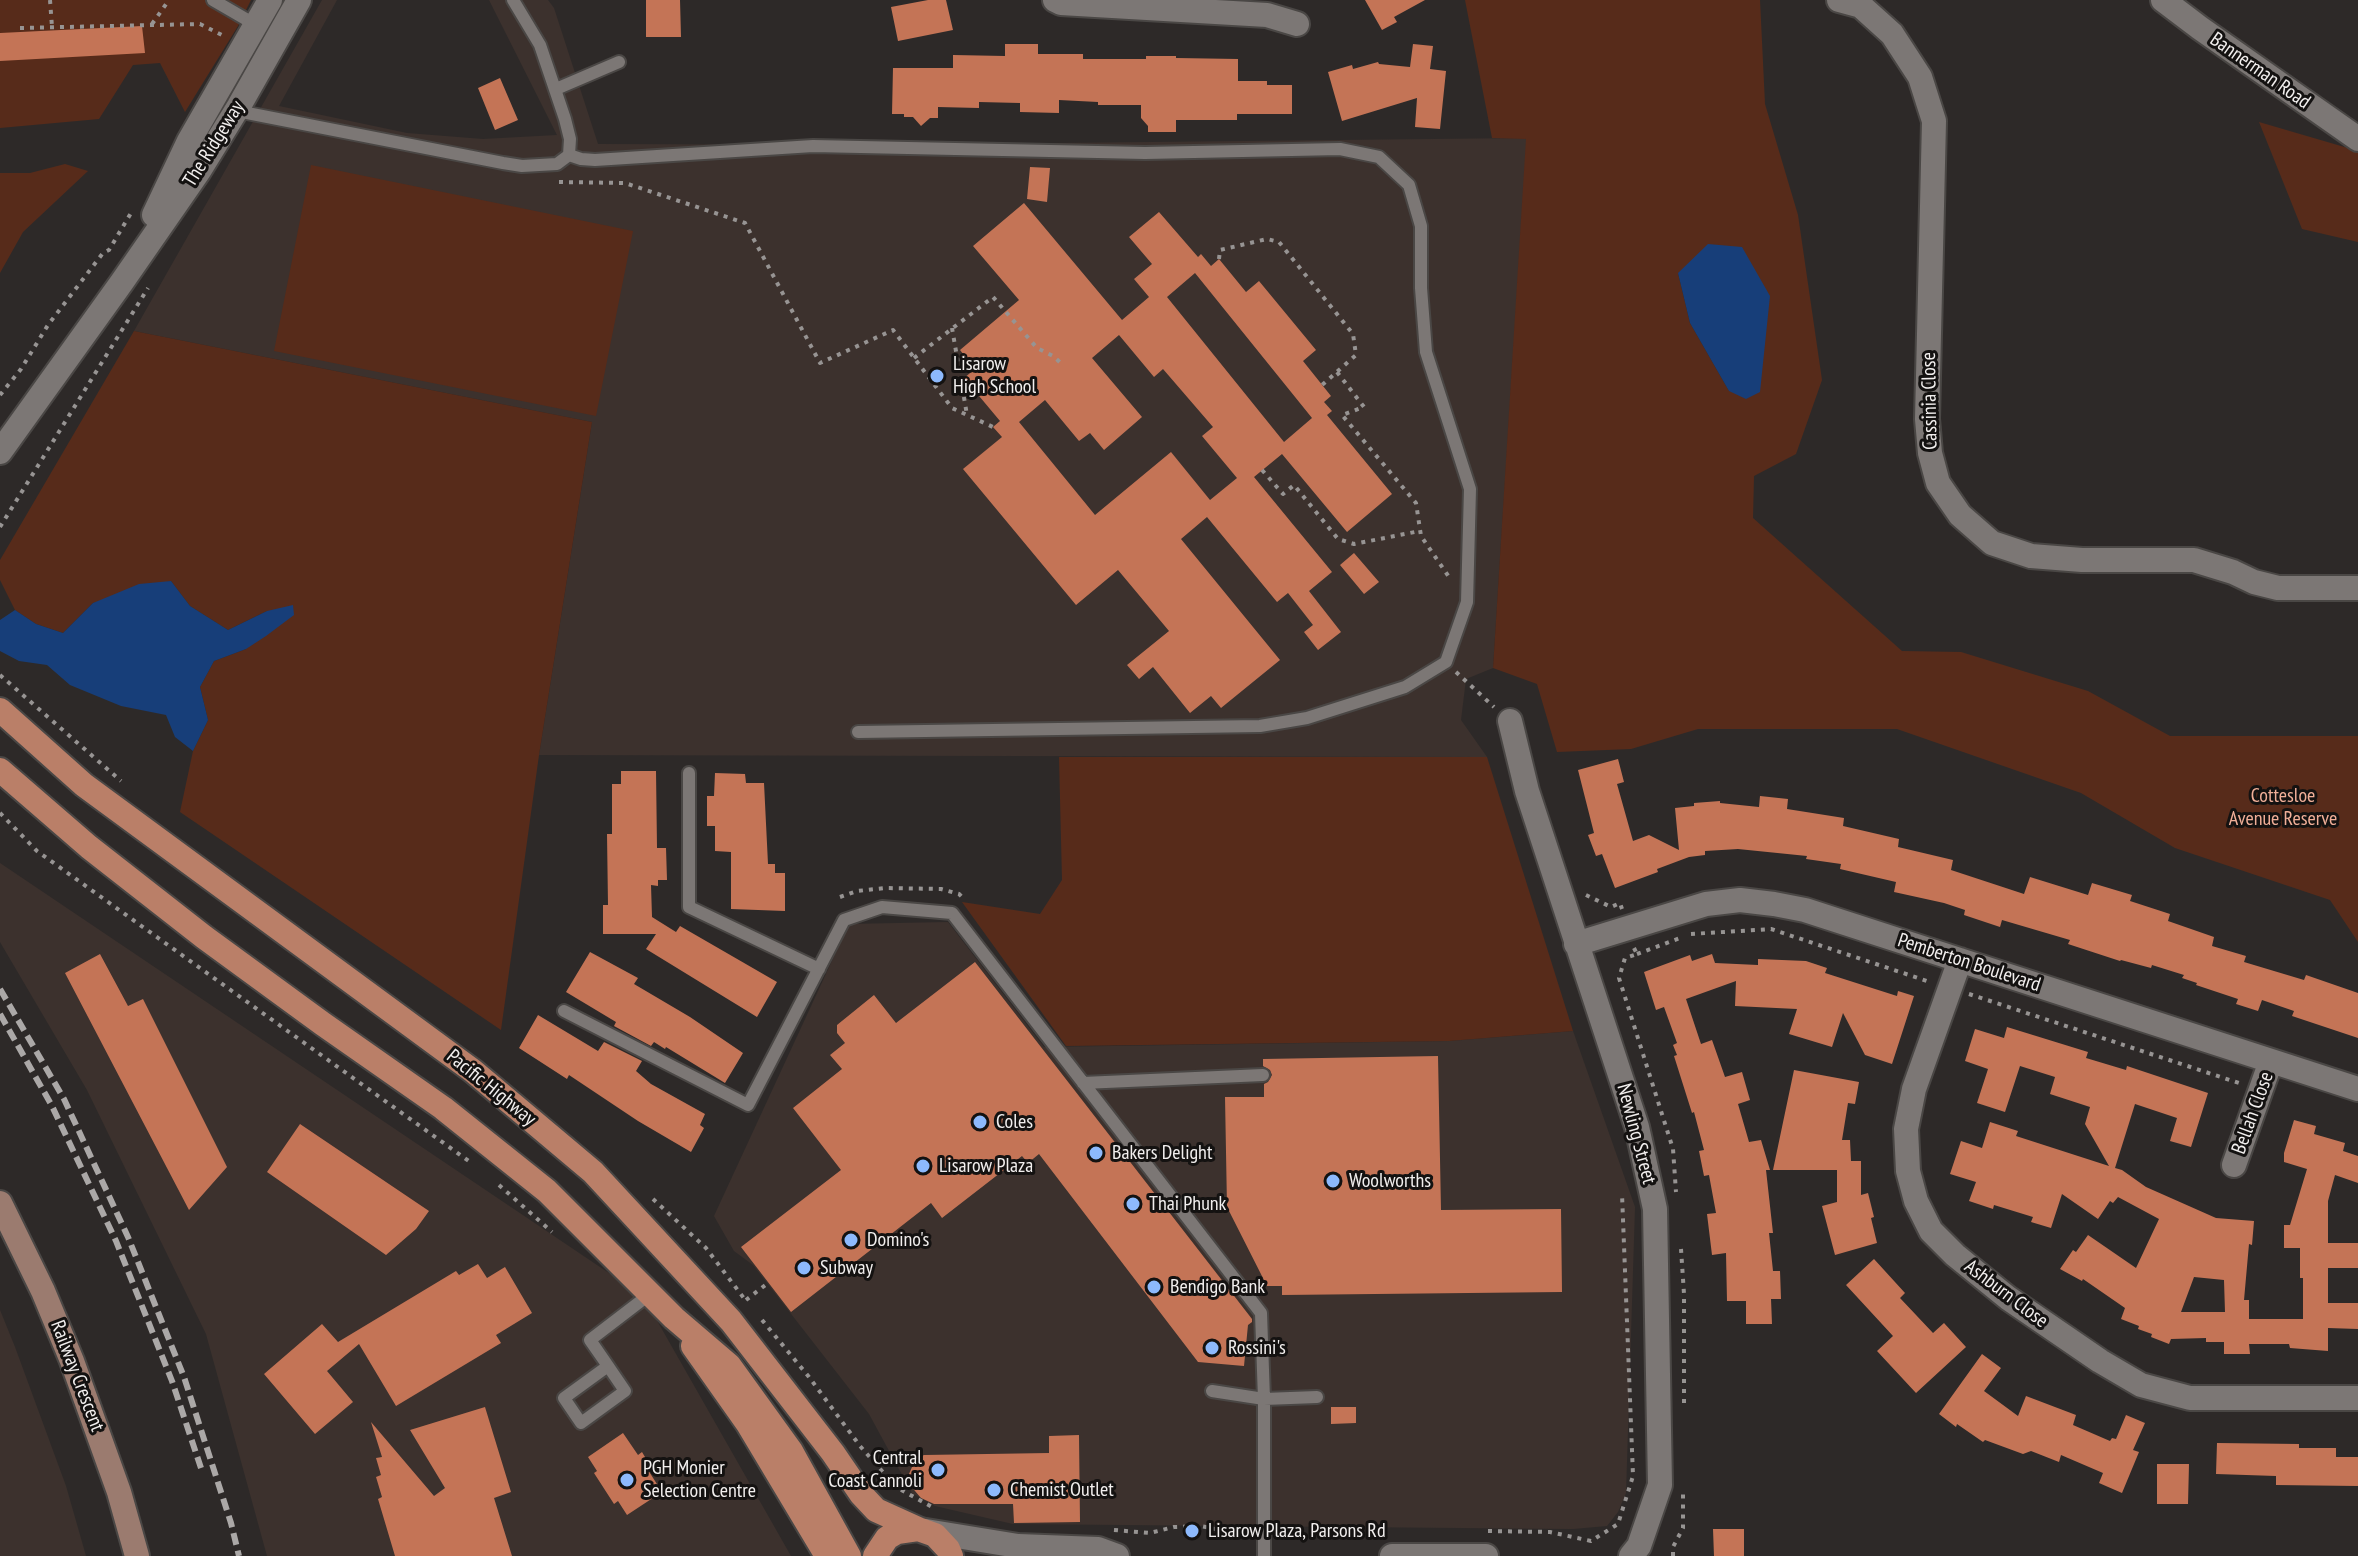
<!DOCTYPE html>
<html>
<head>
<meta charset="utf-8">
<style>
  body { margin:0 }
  canvas { display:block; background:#2d2928 }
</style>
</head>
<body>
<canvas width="2358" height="1556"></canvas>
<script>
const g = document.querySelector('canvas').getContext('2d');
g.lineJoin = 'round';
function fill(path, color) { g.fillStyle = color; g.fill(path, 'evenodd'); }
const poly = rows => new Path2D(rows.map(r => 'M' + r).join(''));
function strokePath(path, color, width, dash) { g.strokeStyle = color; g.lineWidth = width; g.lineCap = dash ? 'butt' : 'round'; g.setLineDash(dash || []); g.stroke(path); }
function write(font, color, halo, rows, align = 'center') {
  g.font = font + ' "PT Sans Narrow",sans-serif'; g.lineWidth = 6; g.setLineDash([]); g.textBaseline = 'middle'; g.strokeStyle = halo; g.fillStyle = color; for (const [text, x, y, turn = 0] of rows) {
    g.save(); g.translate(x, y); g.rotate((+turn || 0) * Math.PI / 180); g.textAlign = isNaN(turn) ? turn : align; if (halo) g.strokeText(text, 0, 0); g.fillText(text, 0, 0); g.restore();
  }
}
fill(poly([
  [322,0,337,0,279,106,407,133,483,139,557,135,489,0,548,0,554,8,598,144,869,145,1527,138,1493,668,1466,679,1461,720,1487,757,539,755,592,422,134,331],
  [0,863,643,1296,791,1556,267,1556,206,1334,87,1090,0,942],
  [948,922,1044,1047,1449,1041,1573,1031,1635,1207,1626,1493,1618,1512,1607,1526,1573,1529,1013,1524,935,1506,912,1493,869,1414,753,1265,734,1251,714,1216,849,924],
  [0,1310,15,1347,66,1486,86,1556,0,1556]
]), '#3c312d');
fill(poly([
  [0,0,251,0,238,26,185,112,160,63,133,65,99,119,0,128],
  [1465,0,1760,0,1765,104,1798,215,1822,380,1796,454,1754,476,1753,518,1902,651,1961,652,2088,691,2170,736,2358,736,2358,942,2330,900,2175,848,2081,793,1897,729,1698,729,1631,749,1557,752,1537,684,1493,668,1526,139,1492,138],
  [1678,273,1729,391,1690,323],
  [2259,122,2358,151,2358,242,2302,229],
  [65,164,88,171,23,232,0,273,0,173,30,173],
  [311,165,633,231,596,416,274,351],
  [134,331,592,422,539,755,501,1030,180,812,193,751,208,720,200,687,214,661,246,649,267,611,228,630,190,606,171,581,93,603,63,633,36,624,15,610,0,580,0,560],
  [1059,757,1487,757,1573,1031,1449,1041,1066,1046,962,902,1040,914,1062,880]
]), '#572b1a');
fill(poly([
  [1708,244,1742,247,1770,296,1760,392,1746,399,1729,391,1690,323,1678,273],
  [171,581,190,606,228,630,267,611,293,605,294,615,266,636,246,649,214,661,200,687,208,720,193,751,175,737,166,715,121,706,70,685,47,665,19,661,0,651,0,620,15,610,36,624,63,633,93,603,139,584]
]), '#173e79');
fill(poly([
  [646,0,680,0,681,37,646,37],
  [928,0,946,0,953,30,898,41,891,7],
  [1365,0,1425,0,1394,17,1397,22,1382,30],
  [142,26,145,53,0,61,0,33],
  [1005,44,1038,44,1038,54,1083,54,1083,59,1146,59,1146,56,1176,56,1176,58,1238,59,1238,81,1267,81,1267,85,1292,85,1292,114,1237,114,1237,120,1176,120,1176,132,1148,132,1148,126,1141,118,1141,105,1098,105,1098,102,1059,100,1059,113,1020,112,1020,103,979,102,979,108,938,107,938,118,930,118,921,126,913,117,904,117,904,114,892,114,893,68,953,68,953,55,1005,56],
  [1413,44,1433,46,1430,69,1446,71,1440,129,1415,127,1417,98,1342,121,1328,72,1352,65,1353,69,1378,62,1379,64,1410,67],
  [500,78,518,120,495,130,478,88],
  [1030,167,1050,168,1047,202,1027,199],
  [1024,203,1122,320,1149,297,1134,279,1152,264,1129,237,1159,212,1198,257,1201,254,1211,266,1219,259,1246,292,1259,281,1316,350,1303,361,1331,396,1324,402,1332,411,1327,415,1392,494,1347,532,1282,454,1254,477,1332,572,1309,591,1341,632,1318,650,1304,632,1313,625,1288,593,1277,602,1207,517,1181,539,1280,660,1221,708,1211,696,1190,713,1153,667,1139,679,1127,665,1169,631,1118,570,1076,605,963,469,1002,437,993,427,1000,421,964,378,975,369,960,350,1019,300,973,246],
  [1195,273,1312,418,1284,442,1167,297],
  [1119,335,1154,377,1163,369,1213,427,1202,436,1237,478,1210,500,1171,452,1095,515,1019,422,1045,400,1079,441,1090,433,1104,450,1142,417,1092,358],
  [1354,553,1379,582,1364,594,1340,565],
  [1618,759,1624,782,1617,784,1633,841,1649,835,1679,850,1675,808,1694,806,1694,803,1720,801,1720,803,1759,807,1760,796,1788,799,1787,809,1844,818,1843,826,1899,839,1898,847,1953,860,1951,870,2024,894,2030,877,2088,895,2092,883,2132,895,2130,901,2170,914,2168,921,2214,937,2212,946,2246,956,2244,962,2304,980,2306,975,2358,993,2358,1038,2292,1016,2294,1011,2262,1000,2258,1011,2236,1004,2238,999,2196,985,2197,983,2182,978,2184,975,2152,965,2151,968,2121,960,2120,961,2068,944,2070,940,2002,920,2000,927,1964,915,1965,910,1944,903,1894,892,1896,882,1840,869,1841,864,1806,859,1807,856,1738,849,1705,851,1705,855,1689,857,1657,869,1658,872,1615,888,1602,854,1596,856,1588,835,1594,833,1578,770],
  [621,771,656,771,657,848,666,848,667,880,658,880,658,886,651,885,652,917,676,932,680,926,777,982,757,1017,646,949,656,934,603,934,603,905,608,905,607,834,612,834,612,784,621,784],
  [715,773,745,774,746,783,764,783,768,864,775,864,775,873,785,873,785,911,731,909,731,852,715,851,715,826,707,826,707,796,714,796],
  [590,952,638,978,634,984,690,1017,743,1053,725,1083,666,1047,665,1049,654,1042,651,1046,614,1026,616,1022,566,992],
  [100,954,128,1006,143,999,227,1167,189,1210,65,973],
  [1712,954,1715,963,1758,965,1758,959,1806,961,1827,968,1825,973,1897,996,1898,991,1914,996,1892,1064,1865,1055,1843,1013,1832,1047,1789,1034,1797,1009,1735,1006,1736,981,1686,999,1701,1044,1712,1040,1725,1077,1742,1072,1750,1100,1738,1104,1749,1142,1761,1140,1770,1170,1766,1170,1773,1233,1769,1233,1773,1271,1780,1271,1781,1299,1771,1299,1772,1324,1746,1324,1746,1301,1727,1301,1726,1253,1712,1255,1707,1214,1716,1213,1709,1175,1704,1176,1699,1151,1704,1150,1694,1112,1692,1113,1674,1056,1677,1055,1673,1045,1677,1043,1664,1007,1656,1010,1644,972,1690,955,1692,961],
  [975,962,1252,1319,1252,1322,1248,1325,1244,1366,1198,1362,1039,1154,1028,1163,1022,1156,942,1218,931,1203,791,1312,741,1247,841,1170,793,1108,842,1069,830,1055,845,1043,837,1033,837,1025,874,995,896,1023],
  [538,1015,598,1051,604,1042,642,1061,636,1071,651,1084,705,1114,700,1125,704,1128,691,1152,638,1121,569,1075,567,1079,519,1048],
  [2007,1027,2088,1052,2086,1058,2126,1070,2127,1066,2208,1093,2191,1147,2170,1141,2177,1118,2135,1104,2115,1168,2122,1170,2146,1187,2216,1218,2254,1221,2252,1245,2249,1244,2244,1300,2249,1300,2249,1319,2303,1319,2303,1278,2300,1278,2300,1248,2284,1248,2284,1225,2290,1225,2307,1169,2284,1162,2284,1153,2294,1120,2316,1126,2314,1134,2345,1143,2343,1151,2358,1156,2358,1183,2335,1175,2328,1201,2328,1243,2358,1243,2358,1268,2328,1268,2328,1303,2358,1303,2358,1329,2328,1328,2328,1351,2290,1348,2289,1344,2249,1344,2250,1354,2224,1354,2224,1342,2206,1342,2206,1338,2171,1339,2169,1344,2151,1337,2152,1334,2138,1329,2139,1326,2121,1319,2125,1308,2083,1279,2082,1281,2060,1269,2073,1250,2076,1252,2088,1235,2136,1268,2159,1219,2118,1197,2113,1203,2110,1201,2098,1219,2062,1194,2051,1228,2031,1222,2033,1217,1994,1205,1993,1209,1969,1201,1976,1182,1950,1174,1961,1141,1982,1148,1990,1122,2018,1131,2016,1136,2109,1166,2085,1124,2090,1107,2050,1094,2055,1077,2020,1066,2005,1112,1977,1103,1988,1069,1965,1061,1975,1029,2004,1038],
  [2194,1277,2224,1280,2225,1312,2181,1312],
  [1438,1056,1441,1210,1561,1209,1562,1292,1282,1295,1282,1286,1267,1286,1227,1207,1225,1097,1264,1097,1264,1084,1268,1082,1272,1075,1270,1070,1263,1066,1263,1059],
  [1794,1070,1859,1082,1855,1104,1848,1103,1842,1140,1850,1140,1851,1161,1861,1161,1861,1195,1868,1193,1874,1217,1871,1218,1877,1243,1835,1255,1822,1206,1837,1202,1837,1170,1773,1170],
  [300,1124,429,1211,416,1229,386,1255,267,1172],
  [1874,1259,1905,1293,1900,1298,1933,1333,1944,1323,1966,1347,1916,1393,1877,1351,1893,1336,1846,1285],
  [478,1264,487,1278,505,1267,532,1313,496,1335,501,1343,396,1406,359,1344,327,1371,353,1402,315,1434,264,1374,322,1324,338,1342,456,1271,459,1275],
  [1982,1354,2001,1368,1984,1391,2018,1416,2026,1396,2076,1415,2073,1425,2110,1441,2112,1438,2116,1439,2126,1415,2145,1423,2133,1450,2139,1452,2122,1493,2099,1483,2103,1473,2061,1455,2059,1462,2031,1451,2023,1454,1985,1440,1983,1442,1957,1424,1956,1427,1939,1414],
  [485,1407,511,1492,494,1498,512,1556,395,1556,378,1499,382,1497,376,1477,381,1475,376,1458,382,1457,371,1422,434,1496,445,1488,410,1430],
  [1331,1407,1356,1407,1356,1423,1331,1424],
  [623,1433,638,1455,642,1452,651,1467,648,1470,662,1492,627,1515,618,1501,614,1504,594,1473,597,1471,588,1457],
  [1079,1435,1080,1522,1014,1523,1013,1504,934,1504,921,1498,909,1484,909,1474,912,1467,918,1458,924,1455,1049,1453,1049,1436],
  [2217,1443,2299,1444,2299,1448,2336,1448,2336,1457,2358,1457,2358,1486,2276,1485,2276,1476,2216,1474],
  [2157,1464,2189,1464,2188,1504,2157,1504],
  [1713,1529,1744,1529,1744,1556,1714,1556]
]), '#c47456');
const service = poly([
  [213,0,256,25],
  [556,89,619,62],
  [239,106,247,113,503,163,522,166,557,164,569,155,570,139,565,119,540,45,513,0],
  [569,155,581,159,595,160,813,146,1145,153,1340,149,1379,157,1409,185,1421,226,1421,288,1426,352,1470,489,1467,602,1446,662,1405,687,1307,718,1260,726,858,732],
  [689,773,689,907,819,969],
  [564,1011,748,1105,844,920,882,907,952,913,1261,1313,1264,1399,1264,1556],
  [1083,1083,1263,1075],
  [608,1366,564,1398,581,1423,625,1391,608,1366,590,1340,650,1294],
  [1212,1391,1264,1399,1317,1397]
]);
const minor = poly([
  [1055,0,1061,3,1267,15,1297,24],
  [1839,0,1861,6,1892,34,1920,77,1934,121,1927,419,1930,453,1938,483,1960,515,1992,543,2031,556,2082,560,2194,560,2233,572,2254,582,2278,588,2358,588],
  [2163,0,2200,28,2358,139],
  [1510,721,1527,791,1637,1127,1655,1209,1660,1485,1639,1546,1631,1556],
  [1576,944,1706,904,1740,900,1774,904,1805,910,2358,1089],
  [1960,960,1914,1089,1906,1129,1908,1171,1916,1201,1931,1231,1955,1255,2008,1298,2100,1361,2141,1385,2190,1398,2358,1398],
  [2234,1165,2271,1061]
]);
const tertiary = poly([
  [154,215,189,141,270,0],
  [0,452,122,282,199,171,239,106,299,0],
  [926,1531,1018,1546,1098,1549,1117,1556],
  [1392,1556,1486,1556]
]);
const secondary = poly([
  [0,1203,43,1291,72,1361,119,1492,137,1556]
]);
const primary = poly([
  [0,710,84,785,473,1071,593,1172,731,1321,833,1453,861,1494,876,1510,918,1529],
  [0,770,89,847,204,937,323,1024,443,1108,547,1191,674,1318,729,1365,791,1451,849,1556],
  [693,1346,748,1424,827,1556],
  [875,1556,887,1538,897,1532,918,1529,935,1535,948,1549,951,1556]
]);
strokePath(service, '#4a4745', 16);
strokePath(minor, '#4a4745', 28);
strokePath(tertiary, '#4a4745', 28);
strokePath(secondary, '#4a4745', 28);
strokePath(primary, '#4a4745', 28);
strokePath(poly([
  [50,0,52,27],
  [152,24,169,0],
  [20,28,200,24,224,36],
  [559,182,625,183,745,223,820,363,893,330,952,408,993,427],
  [1219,259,1220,250,1267,239,1279,242,1353,334,1356,355,1322,385],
  [952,328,967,415],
  [914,358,993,297,1037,348,1053,356,1064,366],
  [1337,372,1364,407,1342,415,1416,503,1421,536,1451,580],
  [0,395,21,369,48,325,103,253,109,250,131,213],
  [1262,470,1283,494,1294,485,1338,539,1354,544,1420,531],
  [0,527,148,288],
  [1456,672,1494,707],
  [0,675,121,781],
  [0,813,37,851,470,1162],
  [1586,895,1611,907,1620,903,1622,909],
  [840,897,857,891,885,888,941,889,959,894,964,899],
  [1691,934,1771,929,1930,982],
  [1634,948,1637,954,1625,958,1619,978,1673,1149,1676,1192],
  [1637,954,1683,937],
  [1969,994,2242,1084],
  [499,1185,552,1232],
  [653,1199,706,1248,746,1301],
  [1681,1249,1684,1294,1684,1404],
  [746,1300,768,1283],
  [762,1320,809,1377,860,1446,896,1487,932,1507],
  [1114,1530,1150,1533,1174,1527,1201,1526,1238,1534,1248,1533],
  [1488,1531,1550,1532,1591,1541,1618,1524,1633,1476,1622,1194],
  [1280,1532,1388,1532],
  [1673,1556,1673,1547,1683,1528,1683,1493]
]), '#979493', 4, [4, 6]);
strokePath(service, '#7c7775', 12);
strokePath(minor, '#7c7775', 24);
strokePath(tertiary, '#7c7775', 24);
strokePath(secondary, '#9b7b6f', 24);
strokePath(primary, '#ba7f68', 24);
strokePath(poly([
  [0,989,64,1099,128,1237,184,1377,231,1523,239,1556],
  [0,1014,52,1106,116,1241,172,1381,201,1468]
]), '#aba8a7', 6, [12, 6]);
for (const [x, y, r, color] of [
  [937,376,8,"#8db9fc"],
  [980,1122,8,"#8db9fc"],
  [1096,1153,8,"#8db9fc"],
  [923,1166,8,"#8db9fc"],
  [1333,1181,8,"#8db9fc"],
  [1133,1204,8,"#8db9fc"],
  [851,1240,8,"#8db9fc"],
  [804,1268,8,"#8db9fc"],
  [1154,1287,8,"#8db9fc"],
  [1212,1348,8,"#8db9fc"],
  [938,1470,8,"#8db9fc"],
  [627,1480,8,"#8db9fc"],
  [994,1490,8,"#8db9fc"],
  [1192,1531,8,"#8db9fc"]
]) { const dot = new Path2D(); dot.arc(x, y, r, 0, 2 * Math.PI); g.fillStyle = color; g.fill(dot); strokePath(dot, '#141211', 3); }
write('20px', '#f2efee', '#141211', [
  ["Bannerman Road",2260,71,35],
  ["The Ridgeway",214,144,-58],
  ["Cassinia Close",1930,401,-91],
  ["Pemberton Boulevard",1969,963,18],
  ["Pacific Highway",491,1088,39],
  ["Bellah Close",2253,1113,-70],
  ["Newling Street",1636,1134,75],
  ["Ashburn Close",2006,1294,37],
  ["Railway Crescent",77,1376,69]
]);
write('20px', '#f2efee', '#141211', [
  ["Lisarow",953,364],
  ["High School",953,387],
  ["Coles",996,1122],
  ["Bakers Delight",1112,1153],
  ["Lisarow Plaza",939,1166],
  ["Woolworths",1349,1181],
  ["Thai Phunk",1149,1204],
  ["Domino's",867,1240],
  ["Subway",820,1268],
  ["Bendigo Bank",1170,1287],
  ["Rossini's",1228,1348],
  ["Central",922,1458,"right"],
  ["Coast Cannoli",922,1481,"right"],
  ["PGH Monier",643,1468],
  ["Selection Centre",643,1491],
  ["Chemist Outlet",1010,1490],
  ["Lisarow Plaza, Parsons Rd",1208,1531]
], 'left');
write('20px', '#f1af98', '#141211', [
  ["Cottesloe",2283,796],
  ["Avenue Reserve",2283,819]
]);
</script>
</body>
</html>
